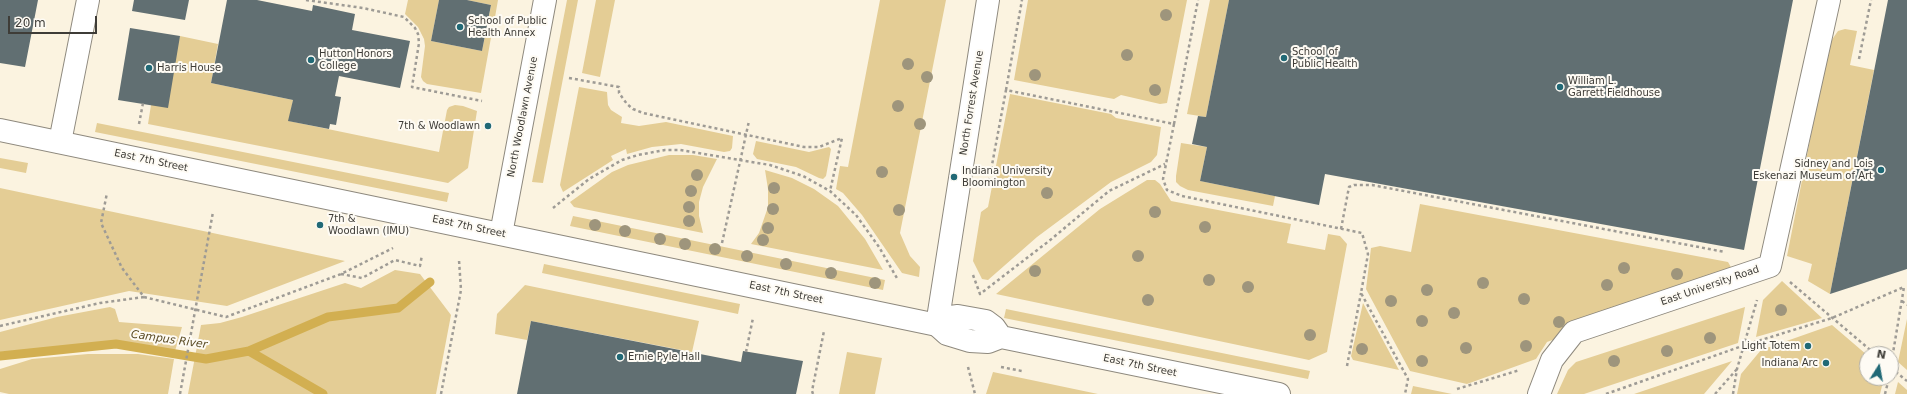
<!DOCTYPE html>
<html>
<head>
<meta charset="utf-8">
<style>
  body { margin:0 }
  #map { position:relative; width:1907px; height:394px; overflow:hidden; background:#fefbf4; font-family:"DejaVu Sans",sans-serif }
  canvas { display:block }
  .north { position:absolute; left:1859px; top:346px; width:40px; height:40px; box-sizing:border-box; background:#fefbf4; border:1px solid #b1afa8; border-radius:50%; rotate:11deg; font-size:11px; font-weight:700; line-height:16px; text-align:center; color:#3e3c37 }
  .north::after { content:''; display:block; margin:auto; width:14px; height:18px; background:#216976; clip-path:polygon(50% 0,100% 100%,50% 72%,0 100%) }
  .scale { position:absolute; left:8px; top:16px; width:89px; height:18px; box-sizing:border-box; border:2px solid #3e3c37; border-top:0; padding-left:5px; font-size:12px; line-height:14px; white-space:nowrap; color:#3e3c37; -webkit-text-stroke:3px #fefbf4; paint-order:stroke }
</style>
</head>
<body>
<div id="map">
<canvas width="1907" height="394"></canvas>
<div class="north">N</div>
<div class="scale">20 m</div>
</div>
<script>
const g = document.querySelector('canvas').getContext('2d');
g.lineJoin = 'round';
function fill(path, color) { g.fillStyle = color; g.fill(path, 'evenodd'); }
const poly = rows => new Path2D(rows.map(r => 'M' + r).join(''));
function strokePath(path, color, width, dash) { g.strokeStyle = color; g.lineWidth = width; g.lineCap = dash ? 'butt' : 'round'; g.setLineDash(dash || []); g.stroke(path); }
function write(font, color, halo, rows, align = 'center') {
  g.font = font + ' "DejaVu Sans",sans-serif'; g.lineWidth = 4; g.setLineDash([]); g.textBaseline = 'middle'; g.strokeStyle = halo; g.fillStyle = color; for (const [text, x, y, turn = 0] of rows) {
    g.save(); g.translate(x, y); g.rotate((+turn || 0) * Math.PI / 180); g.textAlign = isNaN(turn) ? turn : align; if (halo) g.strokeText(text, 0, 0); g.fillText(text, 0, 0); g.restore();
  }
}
fill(poly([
  [0,0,1907,0,1907,394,0,394],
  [1867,354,1891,354,1891,378,1867,378]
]), '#fbf3e0');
fill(poly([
  [408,0,439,0,431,41,482,51,486,31,492,32,481,93,427,84,423,81,421,77,425,46,424,39,418,27,405,14],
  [467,0,498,0,494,23,488,22,491,5],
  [567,0,578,0,543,183,532,182],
  [596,0,615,0,600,77,582,73],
  [880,0,946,0,900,233,910,256,920,267,919,277,902,273,862,215,843,193,836,189,840,166,848,167],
  [1028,0,1187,0,1167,103,1160,104,1121,95,1114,99,1014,80],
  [1210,0,1229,0,1206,117,1187,114],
  [1845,29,1857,31,1850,65,1874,70,1830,294,1808,281,1812,264,1787,256,1829,44,1838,31],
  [180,36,218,44,211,83,293,100,289,121,439,152,447,110,449,107,455,105,463,106,477,111,468,168,448,183,148,124,151,105],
  [579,87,607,92,608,105,611,110,622,117,621,123,639,126,666,122,733,136,732,148,730,151,724,152,681,144,652,147,627,154,626,149,611,156,613,160,563,192,560,185],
  [1010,94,1111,114,1116,118,1161,127,1157,155,1151,162,1111,182,1037,237,988,280,982,279,973,261,981,212,988,207],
  [97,123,449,193,447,202,95,132],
  [756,141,809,152,829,147,831,149,826,176,823,179,819,178,796,167,757,159,753,154],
  [1181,143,1207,147,1200,181,1275,196,1273,206,1188,190,1180,186,1176,182,1176,176],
  [669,155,693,155,717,159,703,187,699,202,699,216,703,233,574,207,570,202,612,172,628,165],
  [0,158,28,163,26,173,0,168],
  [765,170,792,178,814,189,838,206,865,239,883,270,751,244,759,233,768,207,768,189],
  [1147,180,1155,180,1160,184,1171,201,1291,224,1287,243,1325,250,1328,234,1340,236,1347,244,1327,352,1309,360,996,294,1100,209],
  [0,188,345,261,227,306,129,291,0,320],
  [1420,204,1728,262,1732,269,1729,275,1547,342,1536,359,1467,384,1410,371,1366,289,1371,248,1380,246,1411,252],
  [573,216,885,280,883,290,570,226],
  [544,264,740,304,738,314,542,273],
  [395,270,420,274,451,315,436,394,188,394,201,325,220,323,242,317,345,283,361,288],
  [1782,281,1822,318,1756,337,1763,300],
  [525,285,699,321,692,352,531,321,527,340,495,334,497,314],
  [1363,303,1399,370,1353,360,1351,356],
  [110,307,115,309,119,322,182,327,175,351,116,342,0,352,0,332,57,317],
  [1745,307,1738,343,1584,394,1557,394,1568,370,1576,362],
  [1006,309,1310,371,1308,379,1004,318],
  [1907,319,1907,370,1898,362],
  [1832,325,1867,355,1867,378,1884,378,1880,394,1737,394,1741,374,1761,350],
  [847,352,882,358,875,394,839,394],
  [88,354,138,354,174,359,168,394,9,394,0,392,0,369,32,359],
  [1732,361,1704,394,1634,394],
  [993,372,1098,394,986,394],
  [1898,382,1907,390,1907,394,1895,394],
  [1413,386,1452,394,1411,394]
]), '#e4cd95');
strokePath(poly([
  [249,351,328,317,398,308,430,282],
  [0,356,116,344,206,359,249,351,323,394]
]), '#d2af51', 9);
fill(poly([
  [0,0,38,0,25,67,0,63],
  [134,0,189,0,185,20,132,11],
  [227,0,257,0,312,11,313,5,355,14,352,30,410,41,400,88,339,76,335,96,341,97,336,125,330,124,329,129,288,121,293,100,211,83],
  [439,0,467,0,491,5,482,51,431,41],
  [1229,0,1793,0,1744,250,1325,174,1319,205,1200,181,1207,147,1192,144,1198,116,1206,117],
  [1888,0,1907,0,1907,269,1830,294],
  [130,28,180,36,168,108,118,100],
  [531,321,741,362,743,351,803,361,796,394,517,394]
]), '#616f72');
const street = poly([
  [60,142,88,0],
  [937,325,947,334,970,341,988,342,1001,337,1279,394],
  [937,325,988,0],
  [937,325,951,317,958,316,986,321,994,327,1001,337],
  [1539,394,1552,360,1574,332,1770,266,1829,0]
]);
const secondary = poly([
  [0,130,937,325],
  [501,234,545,0]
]);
strokePath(street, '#8e897e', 24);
strokePath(secondary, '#8e897e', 24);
strokePath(poly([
  [306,0,363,8,404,17,415,28,418,34,419,43,412,87,482,101],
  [1859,59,1871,0],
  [569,78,619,87,619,93,627,104,633,109,643,113,804,147,819,147,842,138,830,191],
  [1006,90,1022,0],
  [139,124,143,103],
  [1174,124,1198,0],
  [989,181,1006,90,1174,124,1163,179,1167,190,1182,196,1362,233,1368,254,1361,293,1408,379,1405,394],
  [553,208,589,179,622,160,638,155,665,150,680,150,770,165,803,176,830,191,856,215,879,247,898,280],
  [1341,229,1349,187,1354,185,1372,185,1725,252],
  [722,243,749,121],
  [341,274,362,278,395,260,420,266,422,255],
  [973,275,980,294,1049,241,1109,191,1165,164],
  [1790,282,1875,354],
  [144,297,226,317,341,274,393,248],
  [1902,301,1907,305],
  [0,326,100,303,144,297,122,268,101,223,107,193],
  [746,352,753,318],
  [1347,366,1361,293],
  [968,367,975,394],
  [1001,367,1022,371],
  [1891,368,1907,381],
  [1457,389,1520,370],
  [180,394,213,212],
  [441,394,461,290,459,260],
  [813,394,812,391,824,331],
  [1606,394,1745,345,1832,318,1904,287,1891,365],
  [1715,394,1737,369],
  [1733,394,1737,369,1757,300],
  [1885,394,1889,378]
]), '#9e9b95', 2.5, [3, 3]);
strokePath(street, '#fff', 22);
strokePath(secondary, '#fff', 22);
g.fillStyle = '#9e957c';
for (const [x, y] of [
  [1166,15],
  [1127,55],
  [908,64],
  [1035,75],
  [927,77],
  [1155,90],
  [898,106],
  [920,124],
  [882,172],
  [697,175],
  [774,188],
  [691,191],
  [1047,193],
  [689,207],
  [773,209],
  [899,210],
  [1155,212],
  [689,221],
  [595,225],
  [1205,227],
  [768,228],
  [625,231],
  [660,239],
  [763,240],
  [685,244],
  [715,249],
  [747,256],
  [1138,256],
  [786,264],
  [1624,268],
  [1035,271],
  [831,273],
  [1677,274],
  [1209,280],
  [875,283],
  [1483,283],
  [1607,285],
  [1248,287],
  [1427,290],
  [1524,299],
  [1148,300],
  [1391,301],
  [1781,310],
  [1454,313],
  [1422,321],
  [1559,322],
  [1310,335],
  [1710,338],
  [1526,346],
  [1466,348],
  [1362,349],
  [1667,351],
  [1422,361],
  [1614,361]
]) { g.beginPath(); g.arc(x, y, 6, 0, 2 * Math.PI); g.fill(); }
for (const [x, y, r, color] of [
  [460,27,4,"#216976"],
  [1284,58,4,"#216976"],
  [311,60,4,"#216976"],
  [149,68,4,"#216976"],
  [1560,87,4,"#216976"],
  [488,126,4,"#216976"],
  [1881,170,4,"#216976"],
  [954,177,4,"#216976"],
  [320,225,4,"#216976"],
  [1808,346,4,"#216976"],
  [620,357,4,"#216976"],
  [1826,363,4,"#216976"]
]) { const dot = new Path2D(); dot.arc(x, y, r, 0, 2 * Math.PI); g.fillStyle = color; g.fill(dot); strokePath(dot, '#fefbf4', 1.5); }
write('10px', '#3e3c37', '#fefbf4', [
  ["School of Public",468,21],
  ["Health Annex",468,33],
  ["School of",1292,52],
  ["Public Health",1292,64],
  ["Hutton Honors",319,54],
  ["College",319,66],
  ["Harris House",157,68],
  ["William L.",1568,81],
  ["Garrett Fieldhouse",1568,93],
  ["7th & Woodlawn",480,126,"right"],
  ["Sidney and Lois",1873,164,"right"],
  ["Eskenazi Museum of Art",1873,176,"right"],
  ["Indiana University",962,171],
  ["Bloomington",962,183],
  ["7th &",328,219],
  ["Woodlawn (IMU)",328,231],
  ["Light Totem",1800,346,"right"],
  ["Ernie Pyle Hall",628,357],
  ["Indiana Arc",1818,363,"right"]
], 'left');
write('10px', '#3e3c37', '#fefbf4', [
  ["North Forrest Avenue",972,103,-81],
  ["North Woodlawn Avenue",523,117,-79],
  ["East 7th Street",151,161,12],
  ["East 7th Street",469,227,12],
  ["East University Road",1710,286,-19],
  ["East 7th Street",786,293,12],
  ["East 7th Street",1140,366,12]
]);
write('italic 11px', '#5a4b24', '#fefbf4', [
  ["Campus River",169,340,8]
]);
</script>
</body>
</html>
